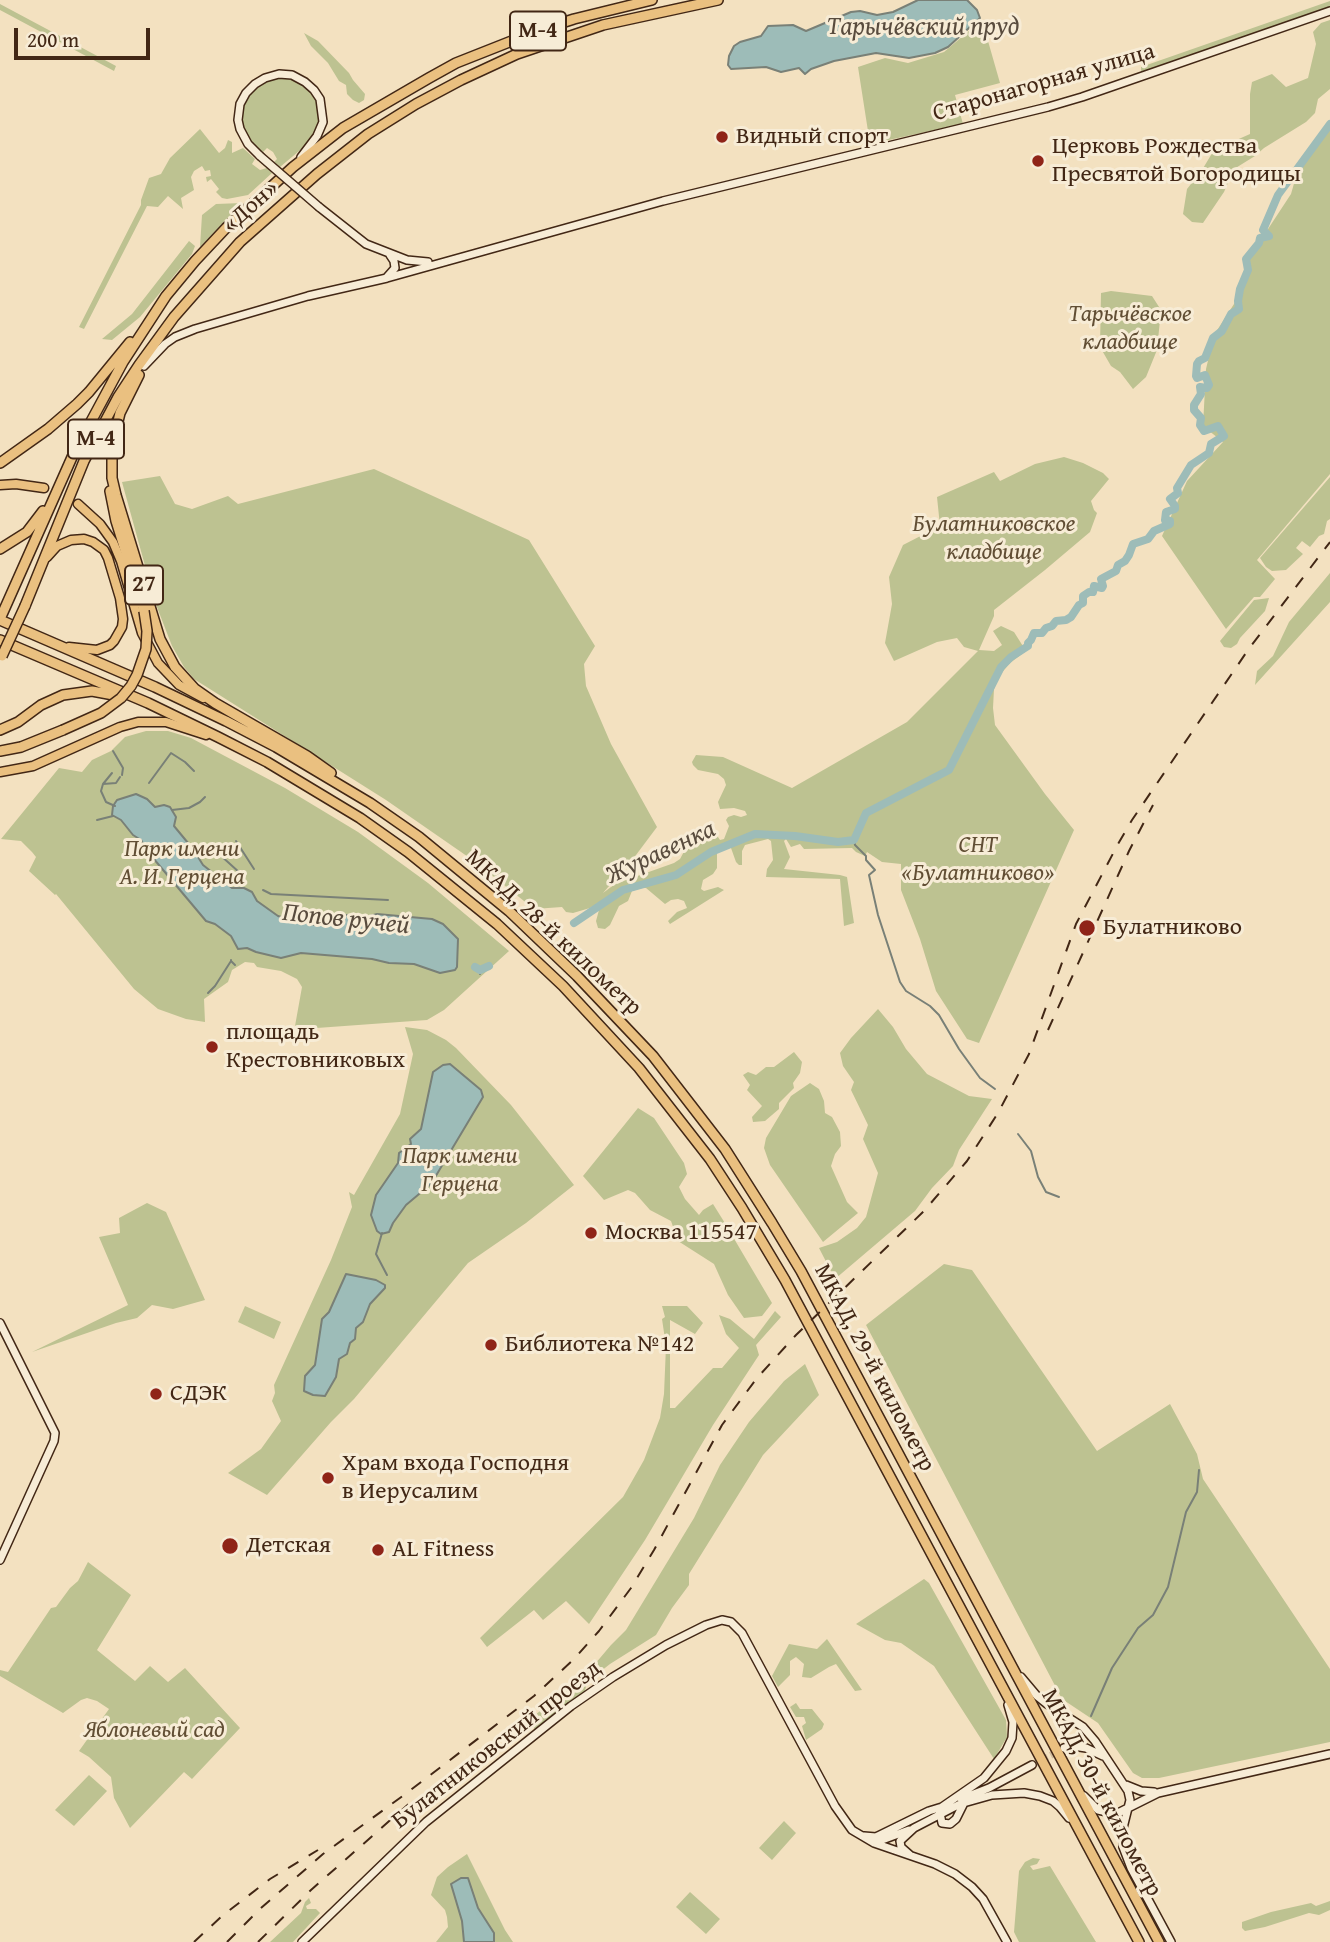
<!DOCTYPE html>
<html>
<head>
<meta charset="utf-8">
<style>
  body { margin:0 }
  #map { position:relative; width:1330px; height:1942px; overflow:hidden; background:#f3e1c0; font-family:"Gentium Book Plus",serif }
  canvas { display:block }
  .scale { position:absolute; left:14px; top:28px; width:136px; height:32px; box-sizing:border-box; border:4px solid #422715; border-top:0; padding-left:9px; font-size:21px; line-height:24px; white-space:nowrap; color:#422715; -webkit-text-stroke:5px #f7ecd6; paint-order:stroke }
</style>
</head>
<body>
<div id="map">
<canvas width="1330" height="1942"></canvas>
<div class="scale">200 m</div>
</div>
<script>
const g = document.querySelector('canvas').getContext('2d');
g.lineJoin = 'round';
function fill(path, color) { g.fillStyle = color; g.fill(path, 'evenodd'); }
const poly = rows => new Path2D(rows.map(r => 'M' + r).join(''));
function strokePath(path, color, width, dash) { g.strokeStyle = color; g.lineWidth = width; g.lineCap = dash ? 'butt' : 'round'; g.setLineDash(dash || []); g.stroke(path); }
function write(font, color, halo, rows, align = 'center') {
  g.font = font + ' "Gentium Book Plus",serif'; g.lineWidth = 6; g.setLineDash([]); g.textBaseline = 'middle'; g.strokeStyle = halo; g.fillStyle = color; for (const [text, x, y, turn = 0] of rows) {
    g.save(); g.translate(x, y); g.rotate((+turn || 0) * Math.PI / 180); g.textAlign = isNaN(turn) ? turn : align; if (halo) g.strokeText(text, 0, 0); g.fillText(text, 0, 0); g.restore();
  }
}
fill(poly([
  [1330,1,1330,7,1141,72,1141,67],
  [0,4,116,66,114,71,0,10],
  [982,20,1000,83,955,95,963,124,870,144,858,67,885,58,908,63,944,52],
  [1330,20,1330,89,1318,99,1315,113,1306,122,1264,148,1255,156,1234,169,1224,192,1203,223,1192,222,1183,214,1187,189,1202,170,1214,150,1250,134,1250,94,1252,82,1272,74,1286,87,1308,78,1316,44,1313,32,1321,23],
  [304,33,318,41,349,73,353,80,365,94,364,100,359,103,353,100,347,94,346,85,339,81,328,63,311,46],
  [280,77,297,81,307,88,314,96,318,103,319,117,318,125,312,138,305,146,280,167,274,162,277,159,273,152,267,148,262,153,254,147,242,131,241,112,242,104,254,87,270,79],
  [1330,126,1330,474,1257,560,1275,579,1260,597,1254,597,1226,629,1162,536,1187,481,1223,442,1203,426,1206,369,1214,335,1234,304,1247,261,1291,194,1301,159],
  [200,129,219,153,225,148,228,140,232,142,232,153,243,148,255,159,252,164,260,170,267,168,272,173,248,195,227,199,222,198,216,192,219,189,211,179,207,182,206,177,211,176,210,170,205,171,202,166,194,171,191,177,194,190,181,198,183,209,168,196,158,207,147,206,84,329,79,327,141,205,141,200,149,178,161,174,170,158],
  [242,203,200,247,202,215,216,204],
  [189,241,195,246,192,254,140,317,112,340,102,339,132,314],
  [1111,291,1152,296,1161,310,1157,350,1146,377,1133,389,1120,372,1111,366,1100,347,1101,293],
  [1064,457,1083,463,1103,473,1109,479,1091,501,1094,510,1097,513,1090,532,1045,570,994,610,994,616,979,650,994,651,1002,645,993,631,1001,626,1014,632,1026,651,1010,663,999,676,994,689,993,708,995,725,1045,794,1074,830,979,1043,967,1039,936,991,920,939,901,890,901,864,882,862,867,852,865,856,856,852,852,848,804,849,800,844,791,847,786,839,784,841,790,857,784,869,840,875,847,877,854,923,844,926,840,879,766,877,767,869,773,860,771,841,768,839,745,845,742,851,742,865,739,865,736,862,731,848,724,846,717,848,717,868,713,874,703,880,701,889,704,891,718,887,724,890,670,924,668,921,677,912,687,908,684,901,678,899,671,900,665,904,646,888,642,888,632,891,628,901,619,906,610,925,605,929,598,928,596,921,599,910,609,901,608,897,590,908,573,913,566,912,562,907,534,909,474,861,386,800,194,679,184,667,172,646,155,602,122,482,160,476,175,504,192,509,228,496,238,504,374,469,529,540,595,646,584,664,586,686,611,744,657,827,636,855,603,893,615,884,674,863,680,859,687,846,704,838,710,838,711,830,714,828,718,837,720,840,724,839,729,826,726,820,728,817,734,815,741,817,747,815,745,811,734,808,720,809,718,802,726,785,724,779,718,774,698,770,693,765,692,762,696,755,723,757,792,788,907,722,978,651,964,647,957,638,937,642,894,661,885,643,892,604,889,577,903,545,940,526,937,497,994,472,1000,481,1035,464],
  [1330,477,1330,519,1327,521,1324,534,1319,536,1310,547,1302,541,1296,548,1303,554,1286,570,1272,571,1266,567,1260,558],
  [1330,573,1330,602,1255,685,1257,671,1273,656,1289,622],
  [1269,598,1265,611,1240,638,1237,644,1231,648,1224,647,1220,641,1254,600],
  [146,731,168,731,191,738,285,788,358,832,428,883,509,951,444,1010,427,1020,303,1029,295,1026,302,987,297,979,281,971,257,967,254,963,245,962,232,970,228,982,204,999,205,1022,186,1019,158,1009,134,989,56,894,55,895,29,871,36,857,32,852,21,841,1,839,59,768,82,772,92,760,111,751,125,737],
  [878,1009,893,1027,906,1049,927,1074,969,1096,992,1099,959,1150,953,1166,932,1188,915,1211,835,1279,819,1248,837,1242,857,1228,866,1217,878,1173,863,1139,868,1125,851,1090,854,1082,843,1066,840,1053,851,1038],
  [405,1027,427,1030,446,1040,456,1048,511,1105,574,1185,526,1223,468,1263,354,1399,331,1422,267,1495,228,1473,261,1449,281,1421,272,1401,275,1393,274,1385,331,1260,352,1207,349,1192,354,1195,400,1114,413,1054],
  [794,1052,802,1062,800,1073,793,1083,794,1088,779,1103,779,1109,765,1121,753,1122,752,1117,762,1106,747,1090,750,1085,743,1075,748,1072,756,1075,766,1067,774,1067],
  [810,1083,819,1089,824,1101,825,1113,832,1117,840,1132,841,1146,835,1154,831,1166,847,1202,858,1213,823,1242,770,1165,764,1148,766,1138,791,1096],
  [638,1108,654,1118,684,1163,687,1174,679,1187,685,1199,699,1215,703,1210,713,1204,723,1220,772,1303,762,1316,744,1318,728,1295,714,1264,678,1241,671,1221,650,1210,635,1193,628,1190,604,1200,583,1176],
  [147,1203,166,1212,205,1300,173,1309,152,1305,137,1318,116,1323,32,1352,128,1305,99,1237,120,1233,119,1218],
  [944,1264,972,1270,1097,1451,1170,1404,1197,1454,1203,1479,1330,1669,1330,1742,1159,1778,1142,1778,1133,1773,1098,1723,1062,1699,866,1325],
  [245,1306,281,1322,274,1339,238,1322],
  [662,1306,687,1306,703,1323,695,1334,670,1320,670,1408,675,1408,713,1368,722,1368,739,1348,726,1334,719,1315,730,1319,754,1339,775,1311,781,1317,756,1345,759,1355,713,1425,645,1540,589,1624,566,1601,543,1620,534,1610,487,1647,480,1638,623,1497,644,1460,660,1418,664,1394,666,1346,662,1319,665,1317],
  [805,1364,819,1395,763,1455,689,1574,689,1585,672,1608,656,1635,610,1664,587,1682,585,1691,535,1730,529,1720,589,1671,611,1645,626,1630,694,1518,720,1465,749,1422,784,1381],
  [88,1562,131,1595,97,1650,135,1681,150,1666,168,1682,185,1668,240,1728,192,1779,184,1772,130,1828,114,1798,111,1777,89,1757,79,1751,109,1709,97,1701,87,1698,81,1700,63,1713,0,1676,0,1670,8,1672,51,1608,56,1607,70,1588,78,1581],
  [924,1579,929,1583,1006,1720,1007,1737,994,1759,934,1666,901,1643,885,1640,856,1624],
  [827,1639,862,1690,855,1691,836,1664,829,1667,811,1678,802,1677,804,1664,796,1657,790,1661,790,1675,778,1687,772,1676,789,1644,817,1649],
  [796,1703,800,1709,812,1709,824,1724,822,1729,806,1740,802,1726,806,1723,804,1717,796,1717,790,1707],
  [89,1775,107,1791,74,1826,55,1810],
  [784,1821,796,1833,772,1860,759,1848],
  [467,1854,505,1930,513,1942,436,1942,448,1927,447,1917,445,1910,431,1895,437,1877,448,1867],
  [1033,1858,1040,1859,1037,1864,1030,1866,1033,1870,1050,1866,1096,1942,1019,1942,1014,1932,1019,1871,1025,1862],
  [690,1892,720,1919,706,1934,676,1907],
  [309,1898,311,1903,306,1906,307,1909,316,1909,320,1913,293,1942,270,1942,301,1913,305,1902],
  [1330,1901,1330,1910,1319,1915,1309,1913,1265,1927,1245,1931,1242,1928,1242,1922,1271,1912,1311,1903,1316,1906]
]), '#bdc291');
const water = poly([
  [918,0,967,0,977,10,980,18,948,47,935,53,909,58,876,53,834,61,811,69,805,74,799,68,781,72,766,67,731,69,728,65,729,56,734,46,740,42,761,36,768,26,793,25,806,31,851,12,860,11,877,15,893,12,918,0],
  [136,794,147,799,155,807,164,805,170,807,176,817,174,826,193,849,203,865,232,888,244,888,252,892,257,901,278,916,300,923,306,922,315,925,339,915,356,915,363,918,377,914,432,919,443,924,458,939,457,967,455,970,440,973,414,964,389,963,372,959,301,953,281,958,256,952,247,948,238,949,231,936,215,924,206,921,148,852,141,840,133,835,121,820,112,815,113,806,117,800,136,794],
  [450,1064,481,1090,483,1097,431,1184,406,1205,393,1223,389,1232,381,1234,377,1231,371,1215,376,1195,398,1163,399,1153,411,1144,410,1139,421,1129,433,1072,443,1065,450,1064],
  [346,1274,376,1280,385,1285,385,1288,370,1304,363,1322,356,1328,355,1339,350,1343,347,1354,339,1359,336,1377,325,1396,313,1395,304,1391,305,1376,315,1365,322,1319,329,1312,346,1274],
  [461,1878,468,1878,478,1908,494,1933,494,1942,464,1942,462,1921,451,1884,461,1878]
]);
fill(water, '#9dbcb8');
strokePath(water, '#798077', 2);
strokePath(poly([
  [113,751,123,768,122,775],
  [112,773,103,784,101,791,106,802,115,806],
  [149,783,171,753,185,762,194,771],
  [103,784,116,783,120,777],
  [172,810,189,808,200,802,205,797],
  [97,820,113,816],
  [854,840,855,845,866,856,866,860,875,870,869,875,878,915,900,982,906,991,930,1006,939,1015,959,1049,980,1078,995,1089],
  [236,841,254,869],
  [209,845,240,873,243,880],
  [263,890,271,894,388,900],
  [231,960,231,961,235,965],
  [480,970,480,974],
  [208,993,215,986,231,961],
  [1018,1134,1031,1151,1038,1177,1046,1192,1059,1197],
  [382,1233,376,1254,387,1275],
  [1091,1716,1112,1668,1138,1628,1153,1615,1168,1587,1186,1512,1197,1492,1199,1470]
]), '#798077', 2);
strokePath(poly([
  [574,923,623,890,676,875,711,852,755,834,795,836,838,842,854,840,866,813,949,770,1001,667,1011,657,1028,646,1028,643,1031,640,1034,633,1042,633,1046,628,1052,626,1056,621,1066,620,1071,617,1079,605,1083,603,1083,596,1089,592,1093,592,1094,586,1102,588,1103,586,1101,579,1116,571,1118,565,1125,561,1129,555,1133,544,1148,539,1154,531,1170,524,1170,521,1165,520,1166,512,1175,509,1175,506,1170,499,1178,493,1177,488,1191,465,1209,453,1211,444,1224,436,1218,426,1204,431,1200,425,1201,418,1194,410,1194,405,1201,394,1200,387,1207,388,1209,385,1205,375,1197,378,1196,376,1197,364,1199,361,1205,358,1213,338,1222,331,1231,314,1239,309,1238,301,1240,289,1248,270,1246,259,1259,243,1260,238,1269,236,1263,230,1278,195,1330,124],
  [475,967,480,970,489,966]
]), '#9dbcb8', 8);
strokePath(poly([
  [1032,1765,1059,1751]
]), '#d0bc9e', 7, [7, 3.5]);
const secondary = poly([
  [260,156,248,144,240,129,238,120,240,104,246,93,255,84,265,78,279,74,292,75,305,82,314,90,320,99,323,122,317,136,301,157],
  [319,207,366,244,407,260,428,262],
  [387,277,395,268,394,261,390,255],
  [144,366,165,344,175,337,195,329,308,296,387,278,663,201,1048,107,1082,97,1330,11],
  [0,1323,55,1433,54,1441,0,1560],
  [1021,1677,1037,1696,1047,1704,1083,1727,1095,1741,1128,1791,1130,1800,1123,1828,1123,1847,1131,1868,1171,1942],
  [1064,1748,1073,1746,1086,1748,1103,1756],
  [1126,1785,1141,1791,1154,1792],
  [1084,1796,1098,1810,1116,1814,1158,1793,1330,1754],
  [961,1799,989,1788,1032,1765],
  [940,1813,942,1823,950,1824,956,1819,964,1803],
  [864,1836,876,1837,929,1811,942,1807,984,1778,1006,1751,1012,1738,1013,1722,1008,1705],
  [874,1843,909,1830],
  [910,1855,901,1847,900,1841,914,1828,960,1804,992,1795,1024,1793,1040,1796,1053,1801,1060,1807,1069,1818],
  [302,1942,426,1822,571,1706,613,1677,666,1645,706,1625,722,1620,731,1622,742,1633,835,1806,852,1830,874,1843,935,1864,955,1874,972,1887,983,1899,1007,1942]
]);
const primary = poly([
  [0,485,16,484,44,488],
  [78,504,100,524,113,542,121,561,142,633,158,663,179,685,203,698],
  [47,557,57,546,71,540,84,539,93,542,104,550,108,558,120,598,123,619,122,627,114,641,110,645,97,650,69,647],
  [0,772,33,766,120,727,138,722,166,722,206,735]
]);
const highway = poly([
  [112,446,112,478,116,495,160,639,175,667,195,689,215,703,307,756,331,773],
  [111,450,120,413,139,375],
  [0,463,48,429,77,404,89,392,130,342],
  [110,491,116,521,144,611],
  [0,549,27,532,43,511],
  [25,606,84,461,118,397,139,365,174,317,240,242,317,174,368,134,416,104,461,80,517,54,603,25,718,0],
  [0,619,73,455,123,362,166,296,195,261,226,228,293,167,343,128,429,78,456,63,537,31,574,19,652,0],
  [0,620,155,687,226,721,276,747,370,803,419,837,509,911,577,976,653,1056,725,1149,772,1223,801,1271,1159,1942],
  [0,640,148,703,218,737,267,762,360,818,408,852,497,924,563,986,639,1068,710,1159,742,1208,785,1280,1139,1942],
  [0,730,18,722,41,705,63,695,92,691,119,696],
  [0,751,21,747,63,730]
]);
strokePath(secondary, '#422715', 10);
strokePath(primary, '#422715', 11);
strokePath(highway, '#422715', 12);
strokePath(secondary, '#f7ecd6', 7);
strokePath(primary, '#eac080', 8);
strokePath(highway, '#eac080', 9);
strokePath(poly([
  [1048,1030,1129,851,1153,805],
  [194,1942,222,1916,270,1879,318,1850],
  [227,1942,261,1908,323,1854,404,1795,534,1696,573,1660,599,1631,631,1588,654,1550,722,1425,757,1378,796,1335,924,1211,967,1161,998,1113,1029,1054,1076,924,1118,844,1132,820,1248,650,1330,542],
  [258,1942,311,1890,412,1801]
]), '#422715', 2, [12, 12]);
const secondaryBridge = poly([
  [260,156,319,207]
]);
const highwayBridge = poly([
  [2,656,25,606],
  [63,730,101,713,121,698,131,686,137,675,146,649,147,631,144,611]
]);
strokePath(secondaryBridge, '#422715', 10, []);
strokePath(highwayBridge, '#422715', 12, []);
strokePath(secondaryBridge, '#f7ecd6', 7);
strokePath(highwayBridge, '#eac080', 9);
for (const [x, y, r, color] of [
  [722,137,7,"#8f2418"],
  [1038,161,7,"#8f2418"],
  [1087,928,9,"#8f2418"],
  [212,1047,7,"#8f2418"],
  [591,1233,7,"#8f2418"],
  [491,1345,7,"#8f2418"],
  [156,1394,7,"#8f2418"],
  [328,1478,7,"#8f2418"],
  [230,1546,9,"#8f2418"],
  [378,1550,7,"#8f2418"]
]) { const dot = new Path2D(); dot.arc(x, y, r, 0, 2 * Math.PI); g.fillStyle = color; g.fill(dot); strokePath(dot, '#f7ecd6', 2.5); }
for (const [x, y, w] of [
  [538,31,56],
  [96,439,56],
  [144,585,38]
]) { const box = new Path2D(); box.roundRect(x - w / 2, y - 19.5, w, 39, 5); g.fillStyle = '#f7ecd6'; g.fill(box); strokePath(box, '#422715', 2); }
write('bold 23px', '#422715', null, [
  ["М-4",538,31],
  ["М-4",96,439],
  ["27",144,585]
]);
write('24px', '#422715', '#f7ecd6', [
  ["Старонагорная улица",1044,83,-16],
  ["«Дон»",251,207,-42],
  ["МКАД, 28-й километр",553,933,43],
  ["МКАД, 29-й километр",874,1368,62],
  ["Булатниковский проезд",497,1745,-38],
  ["МКАД, 30-й километр",1101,1793,62]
]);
write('24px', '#422715', '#f7ecd6', [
  ["Видный спорт",736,137],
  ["Церковь Рождества",1052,147],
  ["Пресвятой Богородицы",1052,175],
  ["Булатниково",1103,928],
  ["площадь",226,1033],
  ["Крестовниковых",226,1061],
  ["Москва 115547",605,1233],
  ["Библиотека №142",505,1345],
  ["СДЭК",170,1394],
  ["Храм входа Господня",342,1464],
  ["в Иерусалим",342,1492],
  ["Детская",246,1546],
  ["AL Fitness",392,1550]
], 'left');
write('italic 24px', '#614e34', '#f7ecd6', [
  ["Тарычёвское",1130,315],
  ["кладбище",1130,343],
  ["Булатниковское",994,525],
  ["кладбище",994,553],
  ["СНТ",978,846],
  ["«Булатниково»",978,874],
  ["Парк имени",182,850],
  ["А. И. Герцена",182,878],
  ["Парк имени",460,1157],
  ["Герцена",460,1185],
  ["Яблоневый сад",154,1731]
]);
write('italic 26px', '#594c3e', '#f7ecd6', [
  ["Тарычёвский пруд",923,27],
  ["Журавенка",661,853,-25],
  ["Попов ручей",346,920,6]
]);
</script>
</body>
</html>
